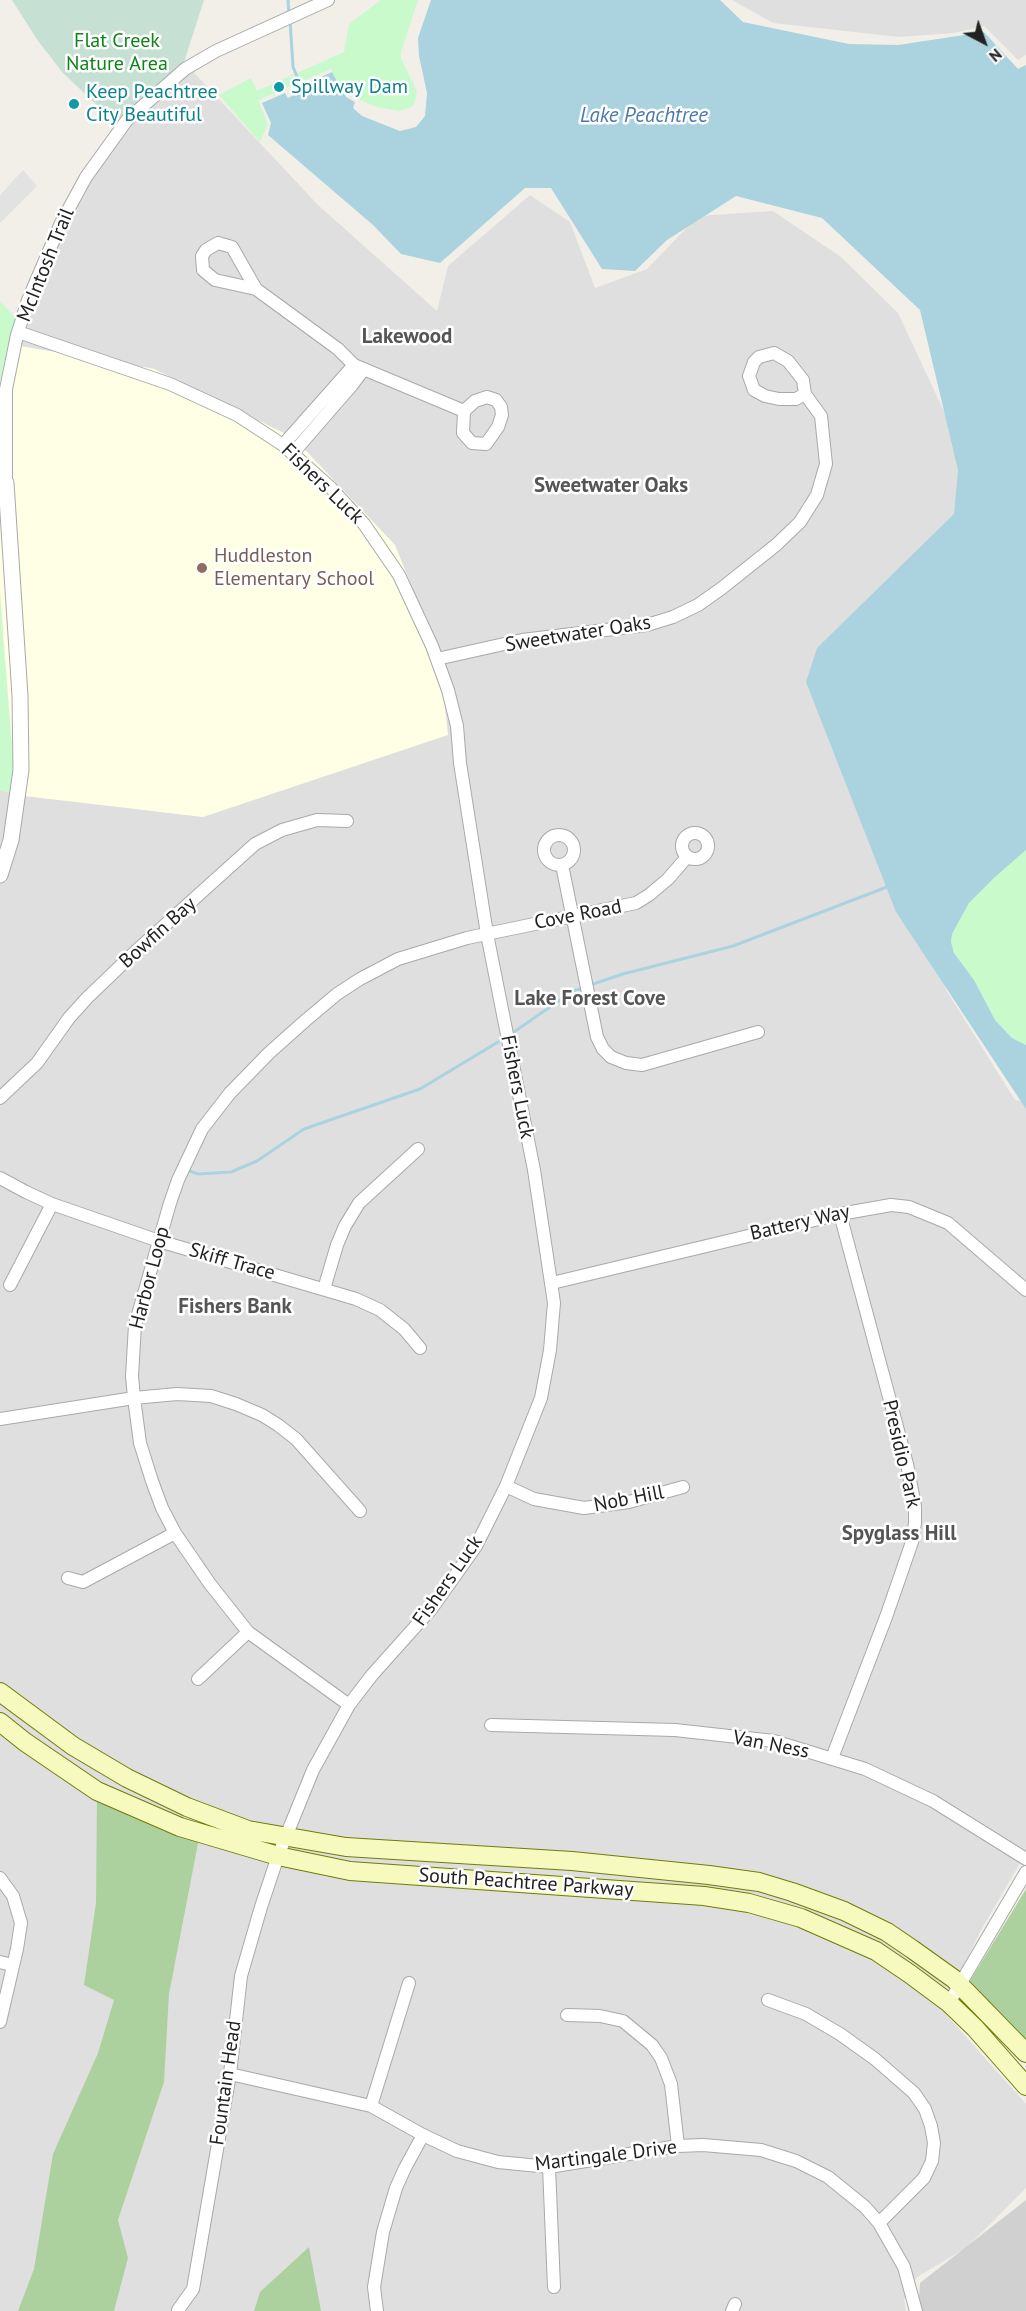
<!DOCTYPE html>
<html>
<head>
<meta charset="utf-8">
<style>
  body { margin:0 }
  #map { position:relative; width:1026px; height:2311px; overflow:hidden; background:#f2efe9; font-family:"PT Sans",sans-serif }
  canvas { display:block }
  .north { position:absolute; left:954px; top:12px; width:60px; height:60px; -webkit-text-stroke:4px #fff; paint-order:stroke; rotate:139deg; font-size:16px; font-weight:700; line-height:24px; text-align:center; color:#222 }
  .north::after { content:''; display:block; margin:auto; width:21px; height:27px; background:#222; clip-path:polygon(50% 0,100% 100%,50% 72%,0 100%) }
</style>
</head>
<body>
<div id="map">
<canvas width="1026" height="2311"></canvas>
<div class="north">N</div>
</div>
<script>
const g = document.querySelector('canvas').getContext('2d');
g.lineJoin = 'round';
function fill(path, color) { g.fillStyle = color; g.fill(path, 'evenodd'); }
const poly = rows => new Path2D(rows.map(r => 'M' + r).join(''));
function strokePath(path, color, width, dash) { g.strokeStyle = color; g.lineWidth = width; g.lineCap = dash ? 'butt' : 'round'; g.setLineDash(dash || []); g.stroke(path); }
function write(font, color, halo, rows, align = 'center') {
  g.font = font + ' "PT Sans",sans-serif'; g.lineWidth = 5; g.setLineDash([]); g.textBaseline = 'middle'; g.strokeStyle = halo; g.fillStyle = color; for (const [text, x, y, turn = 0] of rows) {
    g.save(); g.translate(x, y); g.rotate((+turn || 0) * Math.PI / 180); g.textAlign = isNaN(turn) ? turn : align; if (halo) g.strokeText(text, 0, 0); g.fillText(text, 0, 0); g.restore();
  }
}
fill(poly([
  [732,0,1026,0,1026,55,1018,60,984,26,954,33,899,37,773,23],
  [184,62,318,205,437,311,448,266,530,195,570,222,595,288,647,269,698,216,773,211,841,257,898,313,948,420,982,478,910,921,948,993,1015,1100,1026,1102,1026,1853,981,1930,942,2010,1026,2104,1026,2188,966,2248,917,2277,904,2300,906,2311,0,2311,0,790,16,795,155,369,8,344,37,266,78,184,116,123]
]), '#e0dfdf');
fill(poly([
  [8,344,154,369,294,438,395,545,439,654,448,735,203,817,16,795,0,591,0,378]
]), '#ffffe5');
fill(poly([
  [1026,2200,1026,2311,918,2311,920,2283]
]), '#d0d0d0');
fill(poly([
  [97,1791,200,1833,169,1994,164,2082,118,2220,128,2258,114,2311,18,2311,34,2269,53,2154,98,2053,114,2000,84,1985,96,1903],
  [1026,1889,1026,2043,970,1981],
  [309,2247,321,2311,254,2311,260,2292]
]), '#add19e');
fill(poly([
  [12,0,204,0,184,62,116,123,63,73,38,41]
]), '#c6e0d4');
fill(poly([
  [381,0,418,0,401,52,401,58,417,92,414,105,409,108,399,111,377,107,342,93,331,69,258,100,268,124,260,142,219,95,251,78,257,91,344,52,349,24],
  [0,301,17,320,8,344,0,382],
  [0,591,3,639,16,795,0,790],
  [1026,850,1026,1045,1012,1038,995,1020,974,980,954,953,951,942,952,934,969,903,995,877]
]), '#c8facc');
fill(poly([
  [23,170,37,186,0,223,0,195]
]), '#e2e2e2');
fill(poly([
  [431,0,720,0,743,22,849,44,898,45,984,32,1018,69,1026,65,1026,850,995,877,969,903,952,934,951,942,954,953,974,980,995,1020,1012,1038,1026,1045,1026,1109,896,912,806,682,817,648,954,514,958,470,920,310,822,218,736,196,667,240,635,271,602,269,551,188,525,188,440,263,401,254,373,225,268,135,271,123,262,103,285,93,288,98,309,88,308,83,332,72,346,97,355,102,353,108,362,116,400,131,416,127,425,116,427,93,419,56,418,38]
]), '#aad3df');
strokePath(poly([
  [288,0,289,14],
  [290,20,293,67,303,91],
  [590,985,623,974,733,946,887,887],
  [511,1034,573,991,584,988],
  [187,1170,198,1174,231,1172,257,1161,304,1129,420,1089,503,1039]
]), '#aad3df', 3);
const minor = poly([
  [218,243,232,247,256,289,215,280,203,270,202,256,206,250,218,243],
  [256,289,338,349,354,365,464,411],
  [18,332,170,384,237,415,283,445,331,488,364,524,399,575,432,646,448,690,457,726,460,763,487,934,534,1170,554,1303,550,1350,541,1398,506,1486,476,1546,432,1608,372,1675,349,1705,313,1770,278,1856,261,1907,241,1976,230,2074,193,2289,178,2310],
  [487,397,496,400,501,407,502,415,498,427,486,444,472,443,463,433,464,411,475,401,487,397],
  [283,445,354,365],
  [293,453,352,385,364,369],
  [6,483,6,389,17,335,28,300,61,223,86,177,127,120,185,69,216,51,328,0],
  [437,659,522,640,647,625,673,617,698,605,722,588,776,545,800,522,817,495,826,464,821,416,805,394,803,380,788,361,774,353,759,357,754,362,749,376,754,390,765,396,779,399,796,399,805,394],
  '682 846a13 13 0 1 1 26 0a13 13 0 1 1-26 0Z',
  '544 850a15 15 0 1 1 30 0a15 15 0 1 1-30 0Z',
  [562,865,597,1037,603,1049,611,1057,626,1063,642,1065,758,1032],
  [0,1098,37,1063,69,1018,87,998,135,952,255,844,282,830,317,820,347,821],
  [0,1178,26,1192,52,1204,159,1241,356,1299,380,1310,404,1329,420,1348],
  [552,1283,840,1214,891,1205,909,1207,948,1223,1026,1290],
  [10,1285,52,1204],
  [324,1289,337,1245,345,1226,359,1203,418,1149],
  [0,1419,134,1398,177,1394,211,1396,236,1404,262,1415,278,1425,296,1439,360,1511],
  [506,1486,534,1499,584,1508,629,1502,683,1487],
  [68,1578,83,1582,175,1533],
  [198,1679,248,1632],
  [349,1705,248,1632,210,1584,175,1533,162,1508,152,1481,140,1443,134,1398,132,1376,135,1325,170,1203,178,1180,202,1129,230,1093,269,1053,306,1020,337,994,360,979,398,959,467,938,636,903,649,895,668,879,687,857],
  [491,1725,675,1730,774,1741,865,1769,933,1801,1026,1859],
  [832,1758,886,1617,912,1542,915,1523,915,1506,907,1464,840,1214],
  [0,1878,13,1896,21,1923,17,1949,0,2022],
  [0,1962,12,1965],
  [768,2000,806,2014,840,2034,875,2059,914,2093,925,2109,931,2126,934,2143,932,2161,924,2178,879,2223],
  [949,2003,1026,1872],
  [567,2015,600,2016,623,2021,652,2045,661,2058,671,2084,678,2146],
  [230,2074,371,2106,423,2135,457,2151,498,2162,549,2167,678,2146,703,2145,761,2150,796,2161,828,2177,865,2207,879,2223,904,2267,916,2311],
  [371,2106,409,1983],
  [549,2167,554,2287],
  [377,2311,374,2287,383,2232,396,2188,405,2168,423,2135],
  [732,2311,735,2304]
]);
const tertiary = poly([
  [0,875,11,840,21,770,20,696,6,483]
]);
const secondary = poly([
  [0,1692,73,1746,127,1778,187,1807,248,1830,346,1847,572,1861,709,1875,759,1882,792,1892,844,1911,887,1932,912,1949,954,1979,1026,2053],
  [0,1722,25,1742,97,1791,180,1827,278,1856,350,1871,704,1896,749,1903,801,1918,876,1951,910,1974,949,2003,975,2028,1026,2086]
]);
strokePath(minor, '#a9a9a9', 14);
strokePath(tertiary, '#a9a9a9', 17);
strokePath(secondary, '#707d05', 20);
strokePath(minor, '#fff', 12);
strokePath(tertiary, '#fff', 15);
strokePath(secondary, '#f7fabf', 18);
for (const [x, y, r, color] of [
  [279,87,6,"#0f9aa8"],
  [74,104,6,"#0f9aa8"],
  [202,568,6,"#8d6e63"]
]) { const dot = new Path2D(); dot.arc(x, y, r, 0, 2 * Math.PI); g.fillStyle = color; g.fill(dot); strokePath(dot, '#fff', 2); }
write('20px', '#0c8416', '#fff', [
  ["Flat Creek",117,41],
  ["Nature Area",117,64]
]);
write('20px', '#0d838f', '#fff', [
  ["Spillway Dam",291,87],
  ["Keep Peachtree",86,92],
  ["City Beautiful",86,115]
], 'left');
write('20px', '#222', '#fff', [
  ["McIntosh Trail",46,265,-68],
  ["Fishers Luck",322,484,44],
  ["Sweetwater Oaks",578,634,-9],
  ["Cove Road",578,915,-11],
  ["Bowfin Bay",158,933,-42],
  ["Fishers Luck",517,1087,79],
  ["Battery Way",800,1223,-13],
  ["Skiff Trace",232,1262,16],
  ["Harbor Loop",150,1278,-75],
  ["Presidio Park",901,1454,77],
  ["Nob Hill",629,1499,-11],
  ["Fishers Luck",448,1581,-55],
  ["Van Ness",771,1745,11],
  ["South Peachtree Parkway",526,1883,4],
  ["Fountain Head",226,2083,-82],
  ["Martingale Drive",606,2156,-7]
]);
write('20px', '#785e54', '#fff', [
  ["Huddleston",214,556],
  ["Elementary School",214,579]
], 'left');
write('italic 21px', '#4a7aab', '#fff', [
  ["Lake Peachtree",644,116]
]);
write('bold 21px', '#555', '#fff', [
  ["Lakewood",407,337],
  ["Sweetwater Oaks",611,486],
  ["Lake Forest Cove",590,999],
  ["Fishers Bank",235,1307],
  ["Spyglass Hill",899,1534]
]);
</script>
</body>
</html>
